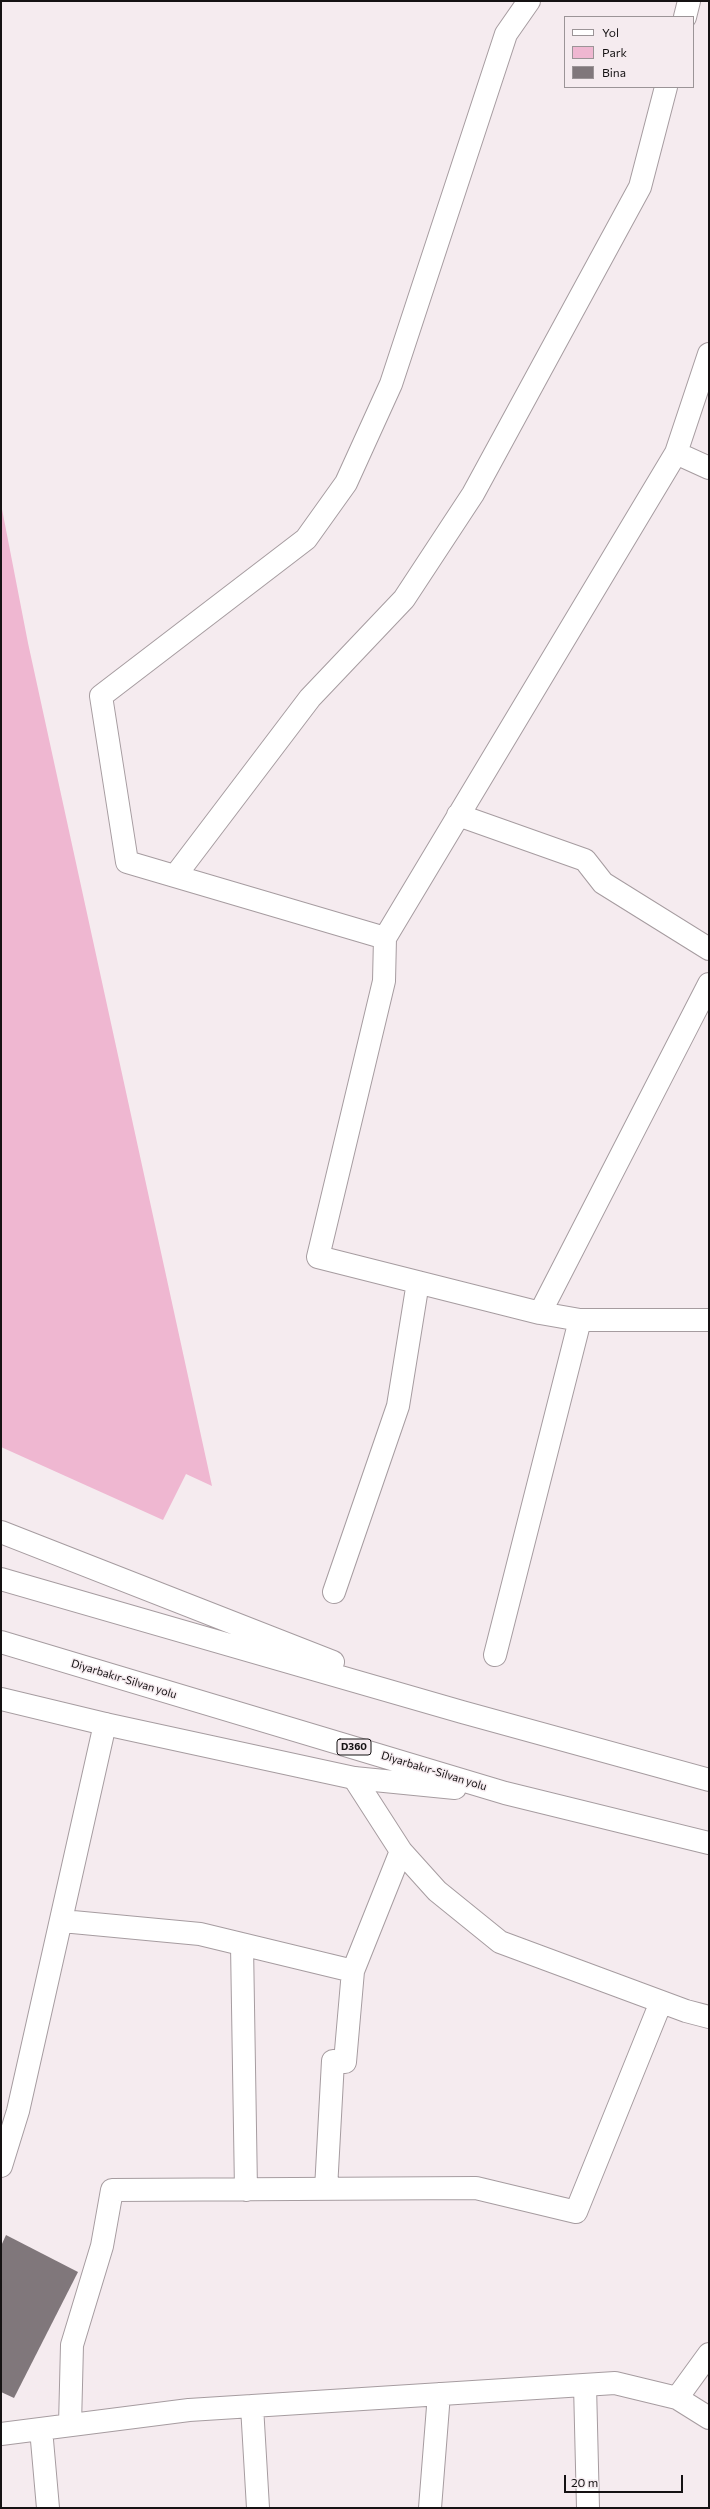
<!DOCTYPE html>
<html>
<head>
<meta charset="utf-8">
<style>
  body { margin:0 }
  #map { position:relative; width:710px; height:2509px; overflow:hidden; background:#f5ebef; font-family:Commissioner,sans-serif }
  canvas { display:block }
  .frame { position:absolute; inset:0; border:2px solid #151213; pointer-events:none }
  .legend { position:absolute; left:564px; top:16px; width:130px; height:72px; box-sizing:border-box; background:#f5ebef; border:1px solid #9b9497; margin:0; padding:5px 7px; list-style:none; font-size:12px; color:#151213 }
  .legend li { display:flex; align-items:center; gap:8px; height:20px }
  .legend b { width:20px; border:1px solid #9b9497 }
  .scale { position:absolute; left:564px; top:2475px; width:119px; height:18px; box-sizing:border-box; border:2px solid #151213; border-top:0; padding-left:5px; font-size:12px; line-height:14px; white-space:nowrap; color:#151213; -webkit-text-stroke:3px #f5ebef; paint-order:stroke }
</style>
</head>
<body>
<div id="map">
<canvas width="710" height="2509"></canvas>
<div class="frame"></div>
<ul class="legend">
<li><b style="height:5px;background:#fff"></b>Yol</li>
<li><b style="height:11px;background:#efb7d1"></b>Park</li>
<li><b style="height:11px;background:#80777b"></b>Bina</li>
</ul>
<div class="scale">20 m</div>
</div>
<script>
const g = document.querySelector('canvas').getContext('2d');
g.lineJoin = 'round';
function fill(path, color) { g.fillStyle = color; g.fill(path, 'evenodd'); }
const poly = rows => new Path2D(rows.map(r => 'M' + r).join(''));
function strokePath(path, color, width, dash) { g.strokeStyle = color; g.lineWidth = width; g.lineCap = dash ? 'butt' : 'round'; g.setLineDash(dash || []); g.stroke(path); }
function write(font, color, halo, rows, align = 'center') {
  g.font = font + ' Commissioner,sans-serif'; g.lineWidth = 3; g.setLineDash([]); g.textBaseline = 'middle'; g.strokeStyle = halo; g.fillStyle = color; for (const [text, x, y, turn = 0] of rows) {
    g.save(); g.translate(x, y); g.rotate((+turn || 0) * Math.PI / 180); g.textAlign = isNaN(turn) ? turn : align; if (halo) g.strokeText(text, 0, 0); g.fillText(text, 0, 0); g.restore();
  }
}
fill(poly([
  [1,504,28,643,212,1486,186,1474,163,1520,1,1447]
]), '#efb7d1');
fill(poly([
  [6,2235,78,2272,14,2398,1,2392,1,2246]
]), '#80777b');
const minor = poly([
  [685,17,689,1],
  [709,354,676,453,385,938,384,981,318,1257,540,1313,580,1320,709,1320],
  [676,453,709,468],
  [458,815,585,860,603,883,709,949],
  [175,876,310,698,404,599,473,494,640,187,666,87],
  [385,938,127,862,101,696,306,539,346,483,391,384,506,34,529,1],
  [540,1313,709,984],
  [334,1592,398,1406,418,1282],
  [495,1655,580,1320],
  [354,1778,401,1851,437,1891,500,1942,686,2011,709,2017],
  [62,1921,200,1934,353,1971],
  [242,1945,246,2190],
  [1,2166,18,2111,105,1724],
  [326,2189,333,2061,345,2062,353,1971,401,1851],
  [585,2385,588,2508],
  [677,2398,709,2354],
  [252,2406,258,2508],
  [70,2425,72,2345,102,2246,112,2190,476,2188,576,2212,661,2002],
  [41,2429,48,2508],
  [1,2434,189,2410,615,2383,677,2398,709,2418],
  [430,2508,439,2394]
]);
const trunk = poly([
  [1,1532,333,1662],
  [1,1579,462,1712,709,1780],
  [1,1642,505,1793,709,1843],
  [1,1699,105,1724,354,1778,455,1788]
]);
strokePath(minor, '#a69ca0', 24);
strokePath(trunk, '#a69ca0', 24);
strokePath(minor, '#fff', 22);
strokePath(trunk, '#fff', 22);
for (const [x, y, w] of [
  [354,1747,34]
]) { const box = new Path2D(); box.roundRect(x - w / 2, y - 8, w, 16, 3); g.fillStyle = '#f5ebef'; g.fill(box); strokePath(box, '#151213', 1); }
write('bold 10px', '#151213', null, [
  ["D360",354,1747]
]);
write('11px', '#151213', '#f5ebef', [
  ["Diyarbakır-Silvan yolu",124,1679,17],
  ["Diyarbakır-Silvan yolu",434,1771,17]
]);
</script>
</body>
</html>
